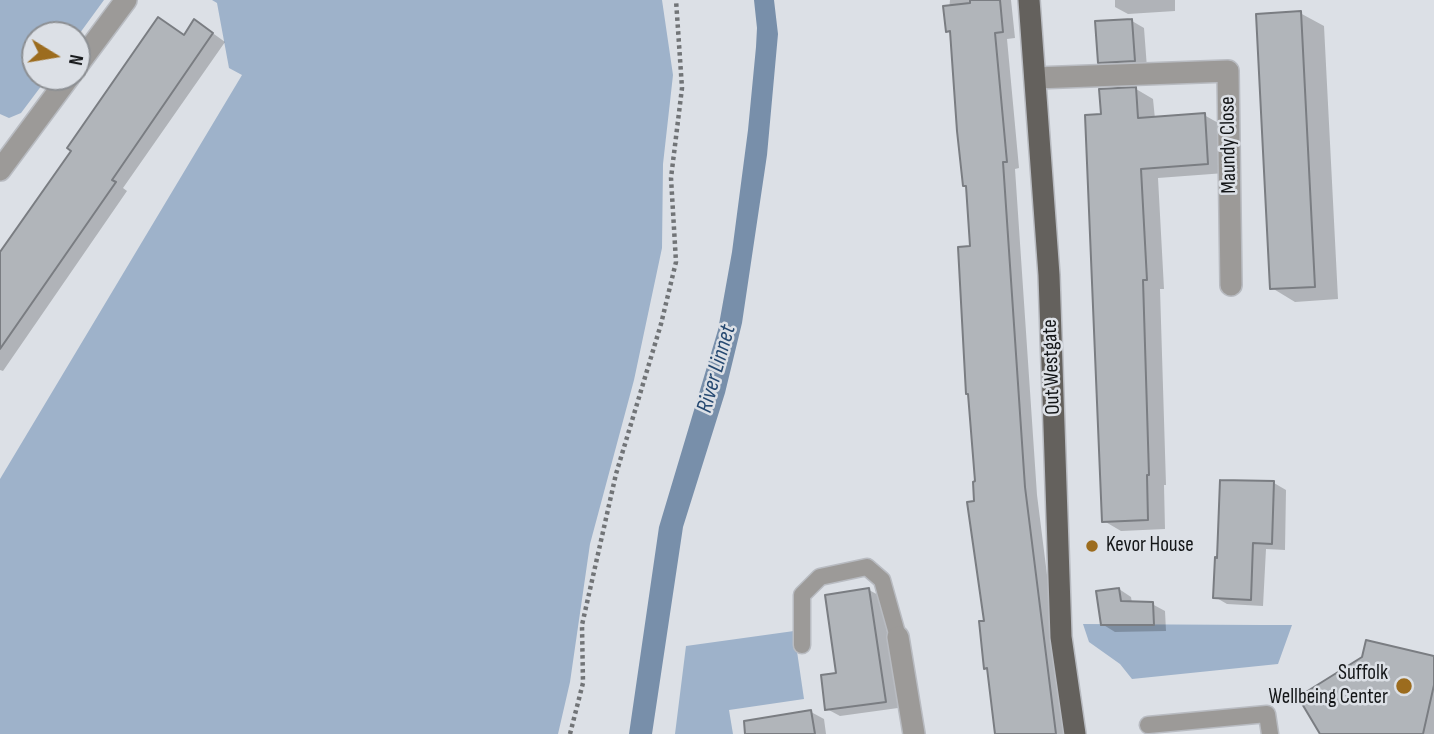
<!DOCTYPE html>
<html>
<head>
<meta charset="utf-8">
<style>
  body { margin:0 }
  #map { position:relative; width:1434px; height:734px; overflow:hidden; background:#dce0e6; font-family:"Sofia Sans Condensed",sans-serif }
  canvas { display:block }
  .north { position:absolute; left:21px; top:21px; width:70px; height:70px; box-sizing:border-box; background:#dce0e6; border:2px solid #8c8f93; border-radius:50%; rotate:101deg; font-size:19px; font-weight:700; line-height:28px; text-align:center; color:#131517 }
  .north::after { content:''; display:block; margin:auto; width:24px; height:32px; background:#9c6c1e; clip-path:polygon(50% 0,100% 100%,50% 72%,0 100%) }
</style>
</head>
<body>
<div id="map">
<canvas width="1434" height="734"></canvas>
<div class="north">N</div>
</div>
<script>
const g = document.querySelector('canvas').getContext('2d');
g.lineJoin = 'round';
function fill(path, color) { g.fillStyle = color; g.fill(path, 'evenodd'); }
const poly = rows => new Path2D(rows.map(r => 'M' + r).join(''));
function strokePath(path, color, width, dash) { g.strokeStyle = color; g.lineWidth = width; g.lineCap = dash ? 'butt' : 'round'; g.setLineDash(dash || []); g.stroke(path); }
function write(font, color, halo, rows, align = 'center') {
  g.font = font + ' "Sofia Sans Condensed",sans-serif'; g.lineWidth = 5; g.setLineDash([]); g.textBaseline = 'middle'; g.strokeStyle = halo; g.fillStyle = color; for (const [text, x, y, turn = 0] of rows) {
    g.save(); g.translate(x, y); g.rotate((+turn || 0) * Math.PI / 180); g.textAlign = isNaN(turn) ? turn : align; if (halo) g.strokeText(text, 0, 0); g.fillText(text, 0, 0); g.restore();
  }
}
fill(poly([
  [0,0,104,0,77,37,35,35,35,77,48,77,21,113,9,118,0,114],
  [212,0,662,0,673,75,663,164,662,248,634,380,590,544,570,682,558,734,0,734,0,479,242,75,229,68,217,3],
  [1083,624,1261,625,1292,625,1278,664,1132,679,1120,664,1089,642],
  [794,631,804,699,729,710,733,734,675,734,686,646]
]), '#9eb2ca');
fill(poly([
  [754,0,774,0,778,34,767,155,742,323,725,393,683,527,652,734,629,734,659,527,718,330,732,252,748,130,756,47,757,28]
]), '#788faa');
fill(poly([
  [950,0,1011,0,1015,38,1007,39,1019,168,1015,169,1037,495,1067,734,997,734,989,670,986,668,986,622,976,502,972,248,952,33,947,31],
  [1115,0,1175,0,1175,11,1128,14,1115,7],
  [1300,13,1324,26,1338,299,1295,302,1272,288],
  [1132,21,1144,28,1147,68,1112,69,1100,62],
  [207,29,225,42,123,188,127,191,3,371,0,370,0,256,185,36],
  [1136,89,1153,99,1155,119,1204,115,1222,125,1225,173,1158,178,1164,289,1160,289,1166,485,1164,485,1165,529,1121,531,1104,521,1103,116],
  [1274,483,1286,490,1285,550,1266,549,1263,606,1227,604,1215,597,1219,559],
  [1119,589,1131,597,1132,603,1152,604,1165,611,1166,631,1115,632,1102,624],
  [869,590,882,597,898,708,840,716,827,709],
  [1434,657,1434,734,1322,734],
  [811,712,824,719,826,734,789,734]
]), '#0003');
const building = poly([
  [970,0,1000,0,1003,32,995,33,1007,162,1003,162,1025,487,1056,734,995,734,987,668,984,669,979,621,984,621,967,502,974,501,973,482,975,481,968,394,966,394,958,247,970,246,966,186,963,186,957,131,950,31,946,32,943,6,970,3,970,0],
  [1301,11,1315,287,1270,289,1256,14,1301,11],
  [158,17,184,35,194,19,213,33,112,180,116,182,0,349,0,252,71,151,67,148,158,17],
  [1132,19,1135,61,1098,63,1095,21,1132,19],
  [1136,87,1138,118,1205,113,1208,164,1141,169,1147,280,1143,280,1149,475,1147,475,1148,520,1102,522,1085,115,1101,114,1099,89,1136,87],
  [1220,480,1274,481,1272,544,1253,543,1251,600,1213,598,1215,557,1217,558,1220,480],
  [869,588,886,702,825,710,821,675,836,673,825,595,869,588],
  [1119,588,1121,601,1153,602,1154,625,1101,625,1096,591,1119,588],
  [1366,640,1434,656,1434,685,1423,734,1320,734,1298,697,1362,657,1366,640],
  [811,710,815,734,745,734,744,721,811,710]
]);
fill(building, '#b1b5ba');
strokePath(building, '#7a7d82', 2);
const service = poly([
  [802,645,802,595,820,577,867,567,882,580,898,637],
  [1148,725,1267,714,1270,734]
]);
const minor = poly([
  [77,66,126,0],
  [1035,78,1228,71,1231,285],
  [0,170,69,77],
  [898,637,914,734]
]);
const primary = poly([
  [1029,0,1049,275,1061,637,1075,734]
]);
strokePath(service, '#b8bbc1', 19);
strokePath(minor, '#b8bbc1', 24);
strokePath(primary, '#b8bbc1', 24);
strokePath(poly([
  [570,734,583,683,582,625,616,474,661,324,676,262,671,178,682,88,676,0]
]), '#717477', 4.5, [3.5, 3.5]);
strokePath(service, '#9c9a98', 16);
strokePath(minor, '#9c9a98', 21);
strokePath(primary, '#64615d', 21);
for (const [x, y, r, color] of [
  [1092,546,7,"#9c6c1e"],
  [1404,686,9,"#9c6c1e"]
]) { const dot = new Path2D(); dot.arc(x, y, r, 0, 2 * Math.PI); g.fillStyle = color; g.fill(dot); strokePath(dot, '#dce0e6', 2.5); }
write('21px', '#131517', '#dce0e6', [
  ["Maundy Close",1229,145,-91],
  ["Out Westgate",1052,367,-92]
]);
write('21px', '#131517', '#dce0e6', [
  ["Kevor House",1106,546],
  ["Suffolk",1388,674,"right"],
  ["Wellbeing Center",1388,698,"right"]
], 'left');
write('italic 23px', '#264971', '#dce0e6', [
  ["River Linnet",717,369,-74]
]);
</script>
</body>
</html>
